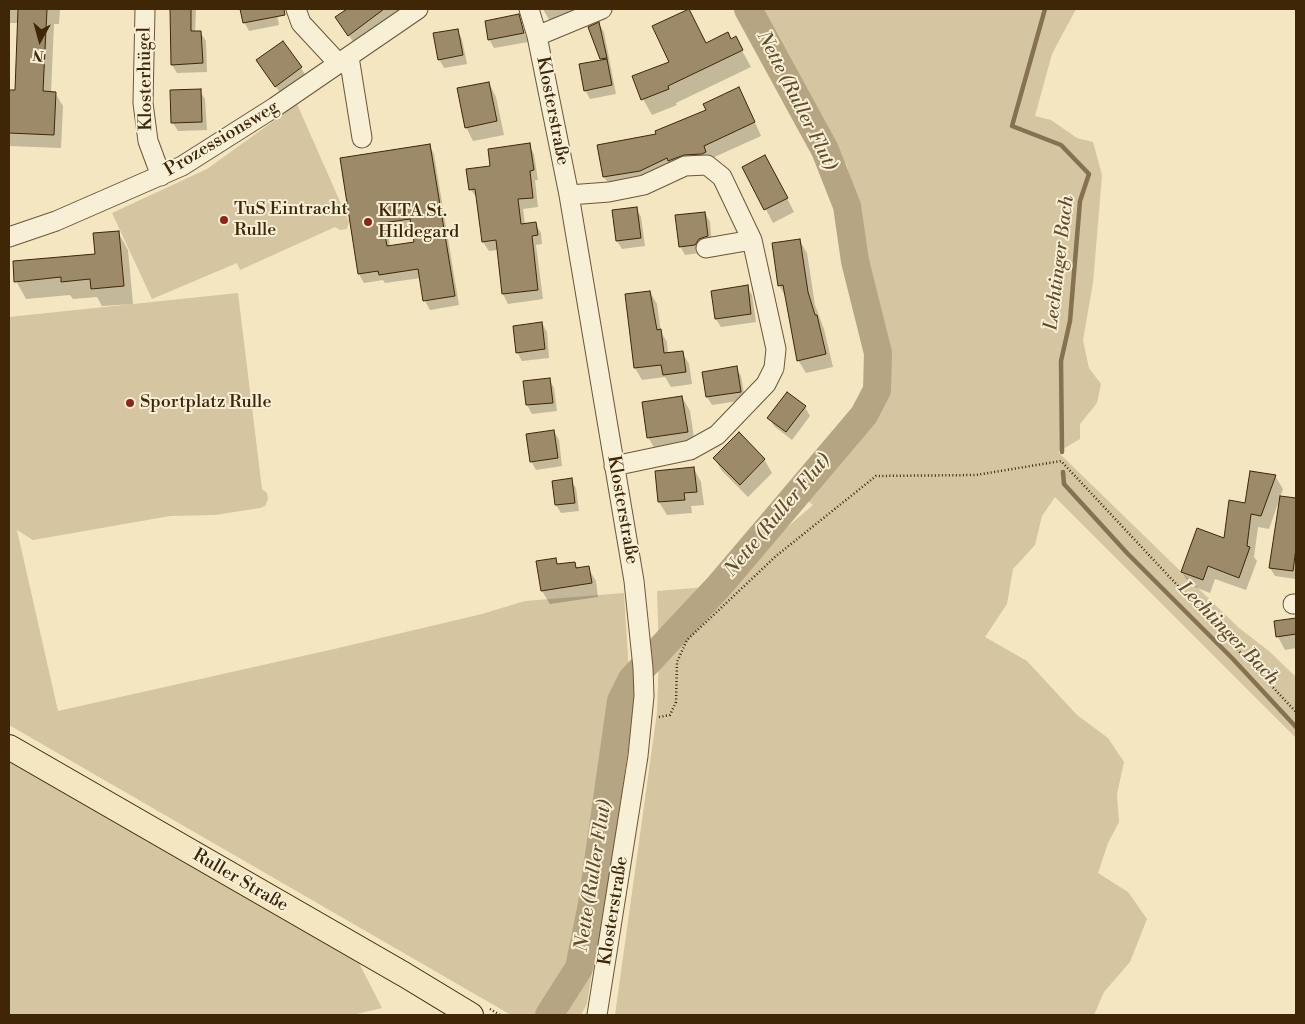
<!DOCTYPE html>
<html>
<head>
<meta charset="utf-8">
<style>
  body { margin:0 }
  #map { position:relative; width:1305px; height:1024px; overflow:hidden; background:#f4e6c1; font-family:"Libre Bodoni",serif }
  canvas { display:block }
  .frame { position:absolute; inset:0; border:10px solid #3e2607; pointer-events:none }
  .north { position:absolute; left:15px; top:15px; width:50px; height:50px; -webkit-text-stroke:4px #f8efd7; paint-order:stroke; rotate:187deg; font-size:14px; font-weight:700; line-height:20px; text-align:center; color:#3e2607 }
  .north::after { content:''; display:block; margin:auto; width:18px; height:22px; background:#3e2607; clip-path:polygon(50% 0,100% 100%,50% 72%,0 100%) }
</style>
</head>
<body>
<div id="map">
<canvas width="1305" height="1024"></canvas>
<div class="frame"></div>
<div class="north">N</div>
</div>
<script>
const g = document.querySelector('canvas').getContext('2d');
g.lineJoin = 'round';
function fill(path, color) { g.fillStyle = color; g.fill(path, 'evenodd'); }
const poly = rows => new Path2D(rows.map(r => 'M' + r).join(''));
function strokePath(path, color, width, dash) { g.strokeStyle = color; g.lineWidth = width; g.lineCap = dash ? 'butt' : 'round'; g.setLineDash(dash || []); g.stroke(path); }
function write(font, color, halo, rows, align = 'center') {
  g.font = font + ' "Libre Bodoni",serif'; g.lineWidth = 4; g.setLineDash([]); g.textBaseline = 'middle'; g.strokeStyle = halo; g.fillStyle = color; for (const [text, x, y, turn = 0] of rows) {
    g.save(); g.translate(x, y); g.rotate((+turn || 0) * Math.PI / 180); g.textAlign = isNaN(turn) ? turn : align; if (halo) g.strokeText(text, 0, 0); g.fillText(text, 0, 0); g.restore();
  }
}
fill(poly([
  [748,9,1076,9,1052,54,1035,116,1051,120,1077,138,1093,142,1102,175,1093,283,1083,340,1089,368,1101,384,1097,403,1080,424,1080,439,1058,452,1239,628,1269,651,1296,677,1296,738,1055,497,1042,516,1035,545,1013,569,1007,604,985,637,1027,661,1077,715,1108,738,1124,762,1117,794,1119,822,1108,843,1098,873,1128,892,1147,919,1130,962,1104,992,1094,1015,615,1015,657,712,659,656,657,591,719,586,813,505,797,493,864,415,877,390,878,353,855,261,854,194,847,166,779,65],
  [297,104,349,222,347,229,340,230,335,227,240,270,237,263,152,299,112,213,207,169],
  [238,293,262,489,267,493,268,499,265,506,260,508,215,515,170,516,33,540,17,530,58,711,334,649,482,614,525,601,624,593,632,720,587,1004,581,1015,511,1015,9,725,9,317],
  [9,759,359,963,382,1008,352,1015,9,1015]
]), '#d5c5a1');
fill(poly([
  [9,9,60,9,59,24,54,24,51,93,55,93,63,106,61,148,9,146,9,91,16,92,18,23,9,23],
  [172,9,196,9,195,32,200,32,206,41,207,72,177,73,172,65],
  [242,9,276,9,279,25,249,31,244,22],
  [349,9,401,9,354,43,337,17],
  [543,9,574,9,572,9,575,20,553,27],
  [518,16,528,42,494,48,489,39],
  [599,24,604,32,616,94,590,99,585,90,603,61,589,28],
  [457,30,462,39,467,64,444,68,439,59],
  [735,38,751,67,676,103,677,105,652,115,643,99,671,62,706,44],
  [301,68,306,76,281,94,263,69],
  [489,83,496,97,504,135,473,141,466,127],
  [200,91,205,99,207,130,178,131,173,123],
  [746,102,761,136,710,159,612,190,604,177,599,146,658,135],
  [429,145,434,154,459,305,430,310,425,301,421,278,385,283,383,280,364,283,359,274,341,159],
  [413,228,415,243,390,247,388,231],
  [529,145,534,154,538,180,535,180,538,207,523,209,525,225,535,223,541,233,542,244,536,245,543,299,508,304,503,294,498,250,489,251,483,242,477,198,470,189,492,167],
  [744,167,773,170,794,212,773,223],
  [636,208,641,217,645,246,622,249,617,241],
  [705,213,710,222,712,245,700,253,685,255,680,246],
  [118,232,128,250,133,304,102,306,97,297,73,299,70,295,26,299,16,281,96,255],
  [800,241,807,253,815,305,824,329,833,367,806,373,798,360,786,298,779,285],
  [747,287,752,295,756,322,721,327,716,319],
  [650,292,657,304,661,332,667,342,668,353,682,352,689,364,692,384,671,387,665,377,642,380,635,368],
  [542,323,547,332,549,358,522,361,517,352],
  [736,368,741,376,745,400,712,405,707,397],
  [549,379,554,388,557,411,532,414,527,405,524,382],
  [788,394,805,407,810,416,792,440,774,426,769,418],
  [682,397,690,411,695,445,656,451,648,437],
  [554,431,559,440,562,466,536,470,531,461],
  [714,458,764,459,772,473,748,497,722,471],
  [694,469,701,482,704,505,691,506,692,513,667,515,659,502],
  [1275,476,1283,489,1280,497,1296,499,1296,579,1275,576,1270,568,1280,498,1269,529,1258,527,1254,557,1257,561,1246,590,1215,579,1210,593,1190,585,1182,572,1225,539,1246,504],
  [571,480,576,488,579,511,561,513,556,505],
  [555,559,559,565,574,563,578,569,588,568,596,581,598,597,550,604,542,591,538,562],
  [1296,619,1296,648,1285,650,1278,637,1276,622]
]), '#0003');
strokePath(poly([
  [1045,9,1012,126,1061,145,1089,174,1080,201,1070,321,1061,361,1062,452],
  [1063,472,1064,484,1127,553,1232,658,1296,727]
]), '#867251', 4.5);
strokePath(poly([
  [549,1015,579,968,592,904,621,701,632,679,719,586,864,415,877,390,878,353,855,261,847,206,825,150,748,9]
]), '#b6a582', 28);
const building = poly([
  [18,9,47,9,43,91,56,92,54,135,9,133,9,90,15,90,18,9],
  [170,9,191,9,191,31,201,31,203,63,171,65,170,9],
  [240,9,284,9,285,15,243,23,240,9],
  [347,9,384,9,348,36,335,17,347,9],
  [689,9,706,43,728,32,731,39,736,36,743,50,668,86,669,89,641,100,632,76,669,62,652,26,689,9],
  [519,14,524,33,488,40,485,21,519,14],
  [599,22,607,58,600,59,588,27,599,22],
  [458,29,463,55,438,60,433,33,458,29],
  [283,41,302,67,275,87,256,60,283,41],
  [607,59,612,85,584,91,579,64,607,59],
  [489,82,497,121,465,128,457,88,489,82],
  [739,87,755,122,704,146,706,152,702,154,684,155,668,161,667,158,640,171,603,177,597,145,656,134,655,131,706,110,703,104,739,87],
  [201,89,202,122,171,123,170,90,201,89],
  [530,143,534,170,530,171,533,198,518,199,521,224,536,222,538,235,532,236,538,290,502,294,496,240,482,242,475,189,469,190,466,169,490,166,488,149,530,143],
  [430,144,455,296,423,301,418,269,379,275,378,271,358,274,340,158,430,144],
  [410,219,414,242,387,246,383,223,410,219],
  [765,155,788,198,764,210,742,167,765,155],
  [637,207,641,238,616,241,612,210,637,207],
  [705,212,708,236,699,239,695,245,679,247,675,215,705,212],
  [119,231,124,286,91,289,90,279,61,282,61,277,14,282,13,261,95,254,93,233,119,231],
  [800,239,808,292,815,315,817,315,826,354,797,361,783,285,778,286,772,243,800,239],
  [748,285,751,314,715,319,711,291,748,285],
  [650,291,657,330,661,329,664,353,683,351,686,372,663,375,661,365,634,368,625,294,650,291],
  [542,322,545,349,516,353,513,326,542,322],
  [737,366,741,392,706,397,702,372,737,366],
  [550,378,553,403,526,405,523,381,550,378],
  [787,392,806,406,786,432,767,418,787,392],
  [682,396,688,432,647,438,642,402,682,396],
  [554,430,558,458,530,462,526,434,554,430],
  [739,432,765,459,740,485,713,458,739,432],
  [694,467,697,492,684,493,685,500,658,502,655,471,694,467],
  [1250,471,1276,475,1261,516,1251,514,1247,546,1250,547,1239,578,1208,566,1203,580,1181,572,1197,528,1224,538,1229,500,1245,503,1250,471],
  [572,478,575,503,555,505,552,481,572,478],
  [1280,496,1296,498,1296,548,1293,571,1269,568,1280,496],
  [556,558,557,564,575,562,576,568,589,566,592,583,541,591,536,561,556,558],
  [1296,618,1296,634,1276,637,1274,621,1296,618]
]);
fill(building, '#9d8a68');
strokePath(building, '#3e2607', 1);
const minor = poly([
  [145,9,143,103,148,141,161,176],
  [296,9,301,23,339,64],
  [529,9,537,36,569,195,634,581,643,668,644,696,638,756,597,1015],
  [537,36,602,9],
  [349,57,362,138],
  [569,195,609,192,644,185,685,166,707,165,722,177,752,240,776,349,774,368,766,384,717,435,690,450,614,466],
  [9,237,56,221,182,166,275,107,418,9],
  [706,248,752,240],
  [1293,604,1296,604]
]);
const major = poly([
  [9,747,405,975,471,1015]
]);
strokePath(minor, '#6c5636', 21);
strokePath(major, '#3e2607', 26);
strokePath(poly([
  [659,717,670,715,676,702,677,662,687,640,776,556,876,476,976,475,1061,461,1296,712],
  [490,1009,500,1015]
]), '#3e2607', 2.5, [1, 2.5]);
strokePath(minor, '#f8efd7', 19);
strokePath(major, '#f4e6c1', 24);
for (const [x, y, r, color] of [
  [224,220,5,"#8f2418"],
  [368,222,5,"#8f2418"],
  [130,403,5,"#8f2418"]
]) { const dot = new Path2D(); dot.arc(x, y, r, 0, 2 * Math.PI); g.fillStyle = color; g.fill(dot); strokePath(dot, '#f8efd7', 2); }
write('18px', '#3e2607', '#f8efd7', [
  ["Klosterhügel",146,79,-91],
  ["Klosterstraße",552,111,79],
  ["Prozessionsweg",222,139,-31],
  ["Klosterstraße",622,510,80],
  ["Ruller Straße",240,881,30],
  ["Klosterstraße",614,911,-81]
]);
write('18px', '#3e2607', '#f8efd7', [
  ["TuS Eintracht",234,210],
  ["Rulle",234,231],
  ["KITA St.",378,212],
  ["Hildegard",378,233],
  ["Sportplatz Rulle",140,403]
], 'left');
write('italic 19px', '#624c2c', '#f8efd7', [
  ["Nette (Ruller Flut)",796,101,63],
  ["Lechtinger Bach",1060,263,-83],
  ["Nette (Ruller Flut)",778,516,-50],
  ["Lechtinger Bach",1228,634,46],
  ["Nette (Ruller Flut)",594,876,-81]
]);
</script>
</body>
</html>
